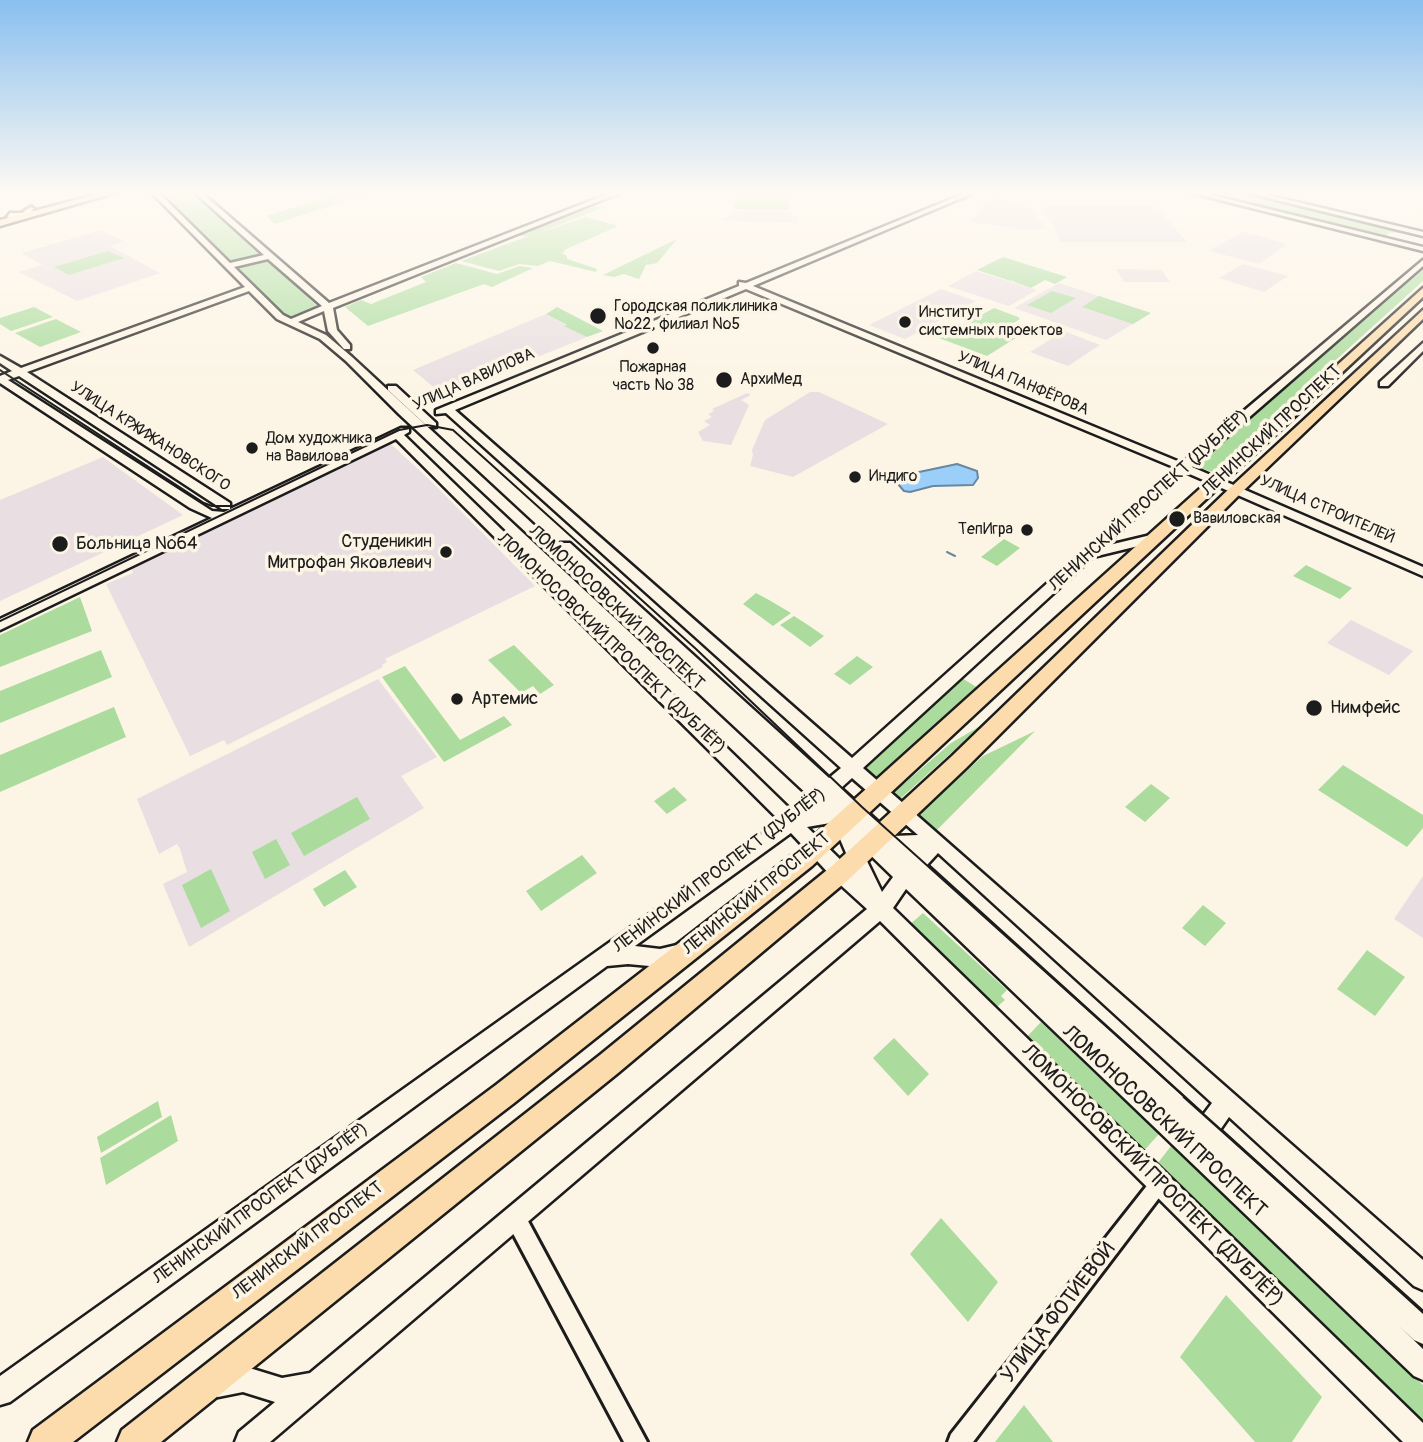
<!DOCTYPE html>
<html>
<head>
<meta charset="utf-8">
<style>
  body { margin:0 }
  canvas { display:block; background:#fcf5e5 }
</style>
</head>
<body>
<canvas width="1423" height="1442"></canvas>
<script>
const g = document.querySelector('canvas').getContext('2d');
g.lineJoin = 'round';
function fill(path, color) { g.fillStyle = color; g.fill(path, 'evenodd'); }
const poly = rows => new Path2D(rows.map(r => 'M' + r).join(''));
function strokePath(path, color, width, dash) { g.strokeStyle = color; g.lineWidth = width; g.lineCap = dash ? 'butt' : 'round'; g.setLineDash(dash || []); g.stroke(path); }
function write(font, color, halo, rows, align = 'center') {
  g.font = font + ' Pangolin,sans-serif'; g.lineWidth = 7; g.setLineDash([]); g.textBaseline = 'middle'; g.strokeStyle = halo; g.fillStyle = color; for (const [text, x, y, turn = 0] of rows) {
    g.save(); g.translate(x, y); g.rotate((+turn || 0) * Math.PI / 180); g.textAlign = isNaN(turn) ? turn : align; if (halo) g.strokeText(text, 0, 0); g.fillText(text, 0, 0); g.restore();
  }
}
fill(poly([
  [995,198,1030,207,1046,229,1017,229,971,222,984,203],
  [1044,206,1155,206,1187,242,1061,242,1055,227,1041,208],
  [735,211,792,212,792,216,798,216,797,223,722,220],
  [101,230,124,241,110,246,160,273,77,301,19,272,42,265,21,253],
  [1242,232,1264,237,1287,244,1259,264,1209,251],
  [1243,264,1288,276,1264,292,1219,278],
  [1116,269,1162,270,1170,282,1124,282],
  [976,271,1037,290,1009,306,948,286],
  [1059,283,1151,313,1106,340,1014,308],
  [941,289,976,301,905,339,869,325],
  [546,314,587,337,443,395,413,370],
  [1064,331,1100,345,1068,366,1030,352],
  [810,392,819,392,888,424,793,477,750,466,753,455,752,450,765,420],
  [747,393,751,395,741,400,749,405,731,445,703,441,698,432,710,425,704,421,712,417,708,414,714,411,712,409],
  [391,444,433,483,535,586,385,659,387,662,382,665,383,667,227,745,224,740,190,756,106,584,133,573,132,569],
  [103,457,183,515,0,601,0,500],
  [1351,620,1413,651,1389,675,1327,643],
  [378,679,437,757,401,776,424,808,189,947,163,884,187,872,180,849,177,844,159,854,137,799],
  [1423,876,1423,938,1394,919]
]), '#e9dee1');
fill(poly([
  [166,192,192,192,263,255,230,262,160,194],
  [343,192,374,192,274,224,267,216],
  [752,192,790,192,789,210,734,209,735,203,741,201,736,200,737,197,733,194],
  [1194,192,1244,192,1423,237,1391,232,1386,235,1403,243],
  [590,206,605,207,536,234,586,217,618,226,564,250,565,251,562,253,567,256,567,259,597,269,596,272,550,261,538,266,519,264,499,271,461,261,529,236,516,236],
  [677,239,657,263,646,265,639,279,624,274,614,277,603,275],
  [108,251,124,258,69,275,54,267],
  [1003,257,1067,277,1055,284,1045,280,1031,288,1012,281,1016,279,1011,281,977,270],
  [267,259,320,309,290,318,233,267],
  [456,263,497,274,520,266,533,268,492,287,484,284,368,326,345,307,361,300,371,304,426,282,421,277],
  [1423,264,1423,281,1212,472,1192,465],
  [1052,291,1076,298,1051,313,1027,305],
  [1099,296,1151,313,1133,324,1082,307],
  [34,307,53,317,11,331,0,324,0,318],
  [557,307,603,331,587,337,564,326,567,325,546,314],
  [994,308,1018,317,1020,319,1002,330,1019,336,987,356,939,338],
  [56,319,81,332,40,347,15,333],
  [1004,539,1020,548,997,566,981,557],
  [1306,565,1352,588,1340,599,1293,576],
  [756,593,769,600,791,613,773,626,743,604],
  [80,597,92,631,0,667,0,635],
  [794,616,808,625,824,636,810,647,780,625],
  [514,645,554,685,540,694,533,686,521,693,488,660],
  [101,650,112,677,0,723,0,691],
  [857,656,873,667,850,685,834,674],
  [405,666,460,740,504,716,512,725,444,762,382,677],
  [962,678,978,688,876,781,857,768],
  [114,707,126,737,0,792,0,755],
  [982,725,899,800,892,794,951,743],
  [1035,731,937,830,917,816,983,756],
  [1343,765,1423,815,1423,828,1407,847,1318,790],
  [1151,784,1170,798,1145,822,1125,807],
  [674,787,687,800,667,814,654,801],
  [357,797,370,819,304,856,291,833],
  [276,839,290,865,265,879,252,852],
  [582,855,597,873,541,911,526,891],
  [211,869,230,911,201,928,182,885],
  [345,870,357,887,324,907,313,889],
  [1203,905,1226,923,1205,946,1182,928],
  [923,913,1007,990,1001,996,1005,1000,997,1007,909,925],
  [1367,950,1405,977,1375,1016,1337,989],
  [1041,1022,1159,1134,1140,1155,1023,1041],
  [894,1038,929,1074,908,1096,873,1058],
  [158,1101,162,1117,101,1153,97,1137],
  [171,1115,178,1141,106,1185,100,1158],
  [1171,1146,1423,1385,1423,1432,1154,1168],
  [941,1218,998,1282,968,1322,910,1254],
  [1226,1295,1322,1397,1292,1442,1255,1442,1180,1357],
  [1024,1405,1053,1442,995,1442]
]), '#abdc9d');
const water = poly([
  [957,464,977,471,978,478,973,485,933,486,910,492,904,491,897,483,919,472,957,464]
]);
fill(water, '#9bcff9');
strokePath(water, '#6887a1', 2);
strokePath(poly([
  [947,552,955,556]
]), '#6887a1', 2);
const street = poly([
  [31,207,34,209,31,211,38,212,38,214,23,214,23,212,31,207],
  [1159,1175,1165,1178,1168,1184,1165,1190,973,1442,948,1442,951,1434,1153,1178,1159,1175],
  [515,1208,522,1210,647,1442,624,1442,508,1224,506,1217,508,1210,515,1208]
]);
const secondary = poly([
  [151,192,158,192,230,263,264,255,194,192,201,192,329,303,613,192,622,192,333,308,337,330,350,345,350,349,344,349,328,331,324,311,298,322,326,335,352,357,602,588,559,546,560,543,570,543,829,778,841,768,446,413,436,414,436,410,739,286,739,282,746,283,968,192,976,192,753,286,1182,463,1423,260,1423,266,1192,467,1423,567,1423,576,1185,472,1105,546,1155,534,1161,538,1159,541,1093,557,863,768,1423,1260,1423,1290,1414,1286,1229,1117,1220,1130,1423,1314,1423,1344,1414,1340,1398,1325,1423,1349,1423,1380,1414,1376,906,889,893,908,1423,1423,1423,1442,1403,1442,880,921,270,1442,235,1442,239,1432,275,1402,243,1392,218,1397,209,1393,205,1384,209,1375,243,1366,282,1378,310,1373,867,909,834,879,791,833,635,946,660,949,677,945,684,947,687,954,684,961,660,967,628,964,607,966,10,1402,0,1405,0,1376,780,821,396,439,0,630,0,619,212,518,190,508,0,383,0,376,12,371,0,363,0,356,21,368,245,287,151,192],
  [268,259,322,306,291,319,283,315,234,267,268,259],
  [746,289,1176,468,852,758,455,410,746,289],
  [249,291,277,319,320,339,346,361,399,414,809,796,792,811,404,435,409,432,409,428,401,428,224,512,212,511,8,380,19,376,222,509,230,509,230,503,27,372,249,291],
  [852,778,918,835,894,836,841,788,852,778],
  [836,822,837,832,855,874,807,827,836,822],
  [860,845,893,877,882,892,865,857,860,845],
  [938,853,1212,1103,1203,1115,927,865,938,853],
  [1188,192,1199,192,1423,247,1423,251,1188,192],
  [1244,192,1255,192,1423,232,1423,236,1244,192],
  [10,213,23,213,27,215,17,220,7,217,10,213],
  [1423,343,1423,351,1388,386,1380,386,1380,382,1423,343],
  [388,386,396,386,436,423,436,427,428,427,388,390,388,386]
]);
const primary = poly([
  [105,192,118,192,0,226,0,220,105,192],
  [1423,288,1423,297,812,866,514,1103,73,1442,28,1442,33,1430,496,1085,796,852,1423,288],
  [1423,310,1423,319,1241,493,966,768,848,880,618,1073,161,1442,117,1442,122,1430,600,1055,832,866,952,756,1231,487,1423,310]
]);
strokePath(street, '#1c1c1c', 6);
strokePath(secondary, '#1c1c1c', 5);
strokePath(primary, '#1c1c1c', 5);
fill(street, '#fcf5e5');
fill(secondary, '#fcf5e5');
fill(primary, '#fcdcac');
strokePath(poly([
  [0,370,204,503,212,506,233,506],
  [0,621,399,430,427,425,453,430,696,649,862,807,1186,1098]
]), '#1c1c1c', 2);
strokePath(poly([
  [1184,1097,1423,1311]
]), '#1c1c1c', 2.5);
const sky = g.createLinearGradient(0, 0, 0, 394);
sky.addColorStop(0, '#89bfef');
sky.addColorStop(0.49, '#fefaf3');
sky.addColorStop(1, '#fefaf300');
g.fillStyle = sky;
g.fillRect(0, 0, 1423, 394);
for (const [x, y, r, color] of [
  [598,316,9,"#1c1c1c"],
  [905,322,7,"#1c1c1c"],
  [653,348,7,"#1c1c1c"],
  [724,380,9,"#1c1c1c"],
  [252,448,7,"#1c1c1c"],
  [855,477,7,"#1c1c1c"],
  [1177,519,9,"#1c1c1c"],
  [1027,530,7,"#1c1c1c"],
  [60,544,9,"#1c1c1c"],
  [446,552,7,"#1c1c1c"],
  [457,699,7,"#1c1c1c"],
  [1314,708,9,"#1c1c1c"]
]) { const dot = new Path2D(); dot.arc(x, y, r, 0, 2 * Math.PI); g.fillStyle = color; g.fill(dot); strokePath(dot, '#fcf5e5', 2.5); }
write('16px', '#1c1c1c', '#fcf5e5', [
  ["Городская поликлиника",614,307],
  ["№22, филиал №5",614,325],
  ["Институт",919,313],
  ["системных проектов",919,331],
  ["Пожарная",653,368,"center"],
  ["часть № 38",653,386,"center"],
  ["АрхиМед",740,380],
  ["Дом художника",266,439],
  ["на Вавилова",266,457],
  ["Индиго",869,477],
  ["Вавиловская",1193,519],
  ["ТепИгра",1013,530,"right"]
], 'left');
write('16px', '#1c1c1c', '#fcf5e5', [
  ["УЛИЦА ВАВИЛОВА",474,380,-24],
  ["УЛИЦА ПАНФЁРОВА",1023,384,23],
  ["УЛИЦА КРЖИЖАНОВСКОГО",150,437,33],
  ["УЛИЦА СТРОИТЕЛЕЙ",1327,510,24]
]);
write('18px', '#1c1c1c', '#fcf5e5', [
  ["ЛЕНИНСКИЙ ПРОСПЕКТ",1272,431,-43],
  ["ЛЕНИНСКИЙ ПРОСПЕКТ (ДУБЛЁР)",1149,501,-42],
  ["ЛОМОНОСОВСКИЙ ПРОСПЕКТ",616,608,43],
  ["ЛОМОНОСОВСКИЙ ПРОСПЕКТ (ДУБЛЁР)",611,644,44],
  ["ЛЕНИНСКИЙ ПРОСПЕКТ (ДУБЛЁР)",720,871,-37],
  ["ЛЕНИНСКИЙ ПРОСПЕКТ",757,894,-39],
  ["ЛЕНИНСКИЙ ПРОСПЕКТ (ДУБЛЁР)",261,1204,-36],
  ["ЛЕНИНСКИЙ ПРОСПЕКТ",308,1241,-37]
]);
write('18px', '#1c1c1c', '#fcf5e5', [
  ["Студеникин",432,542,"right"],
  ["Митрофан Яковлевич",432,563,"right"],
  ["Больница №64",76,544],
  ["Артемис",471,699],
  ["Нимфейс",1330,708]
], 'left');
write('21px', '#1c1c1c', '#fcf5e5', [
  ["ЛОМОНОСОВСКИЙ ПРОСПЕКТ",1164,1122,43],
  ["ЛОМОНОСОВСКИЙ ПРОСПЕКТ (ДУБЛЁР)",1152,1176,45],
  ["УЛИЦА ФОТИЕВОЙ",1059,1313,-52]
]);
</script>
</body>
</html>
